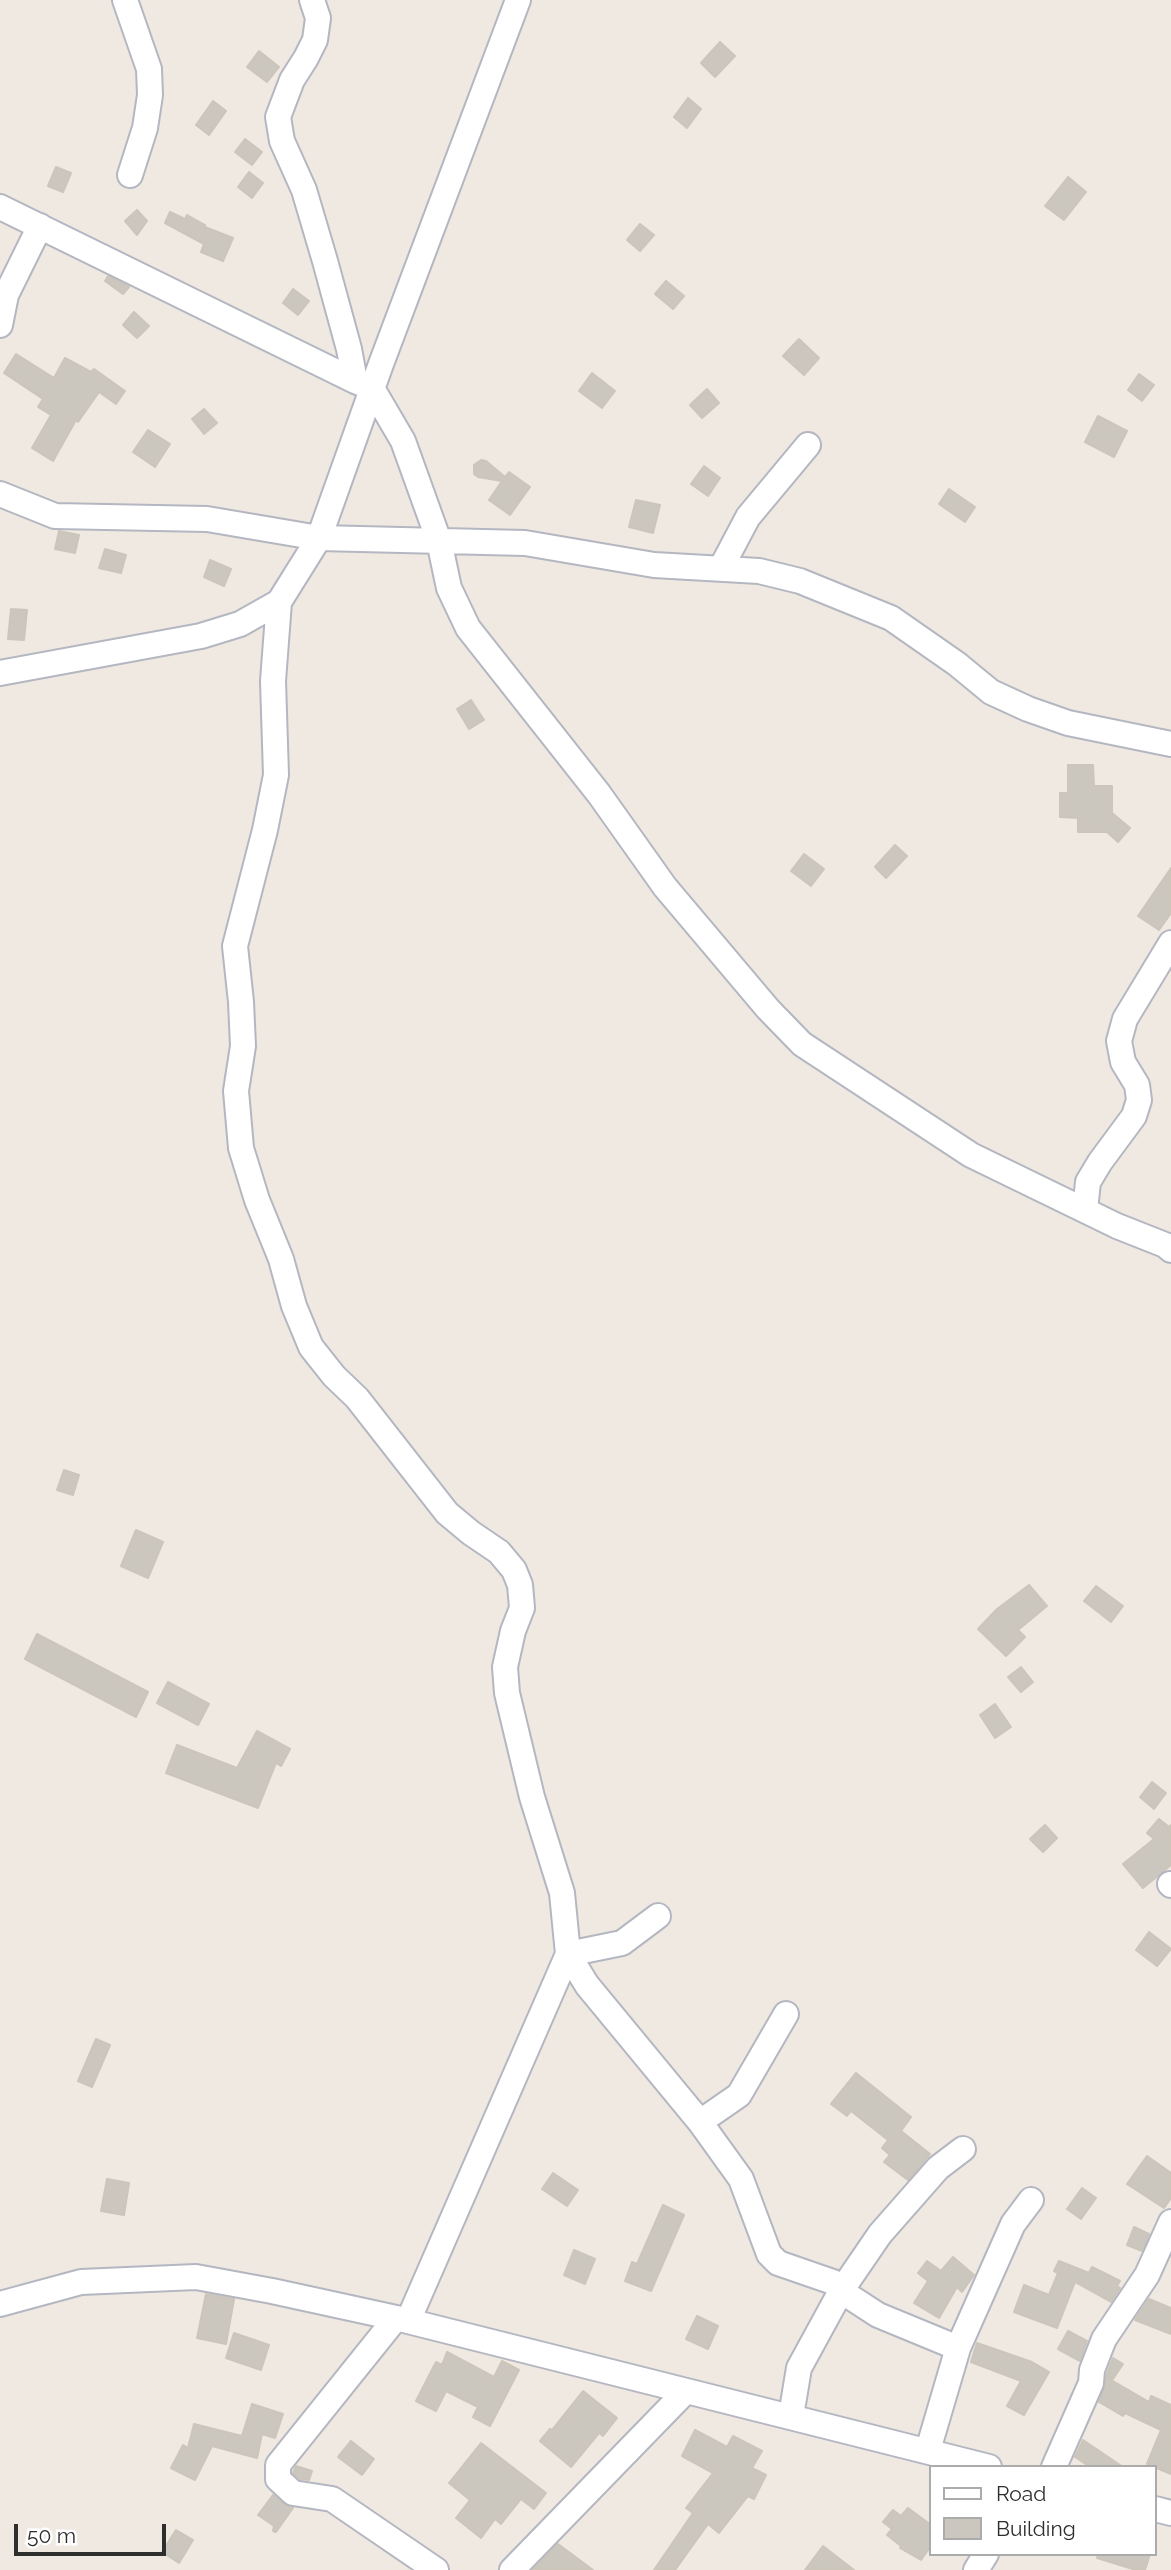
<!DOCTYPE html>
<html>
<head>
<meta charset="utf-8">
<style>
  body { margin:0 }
  #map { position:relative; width:1171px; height:2570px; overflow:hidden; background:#efe9e1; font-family:Raleway,sans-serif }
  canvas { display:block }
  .legend { position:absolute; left:929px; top:2465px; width:228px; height:91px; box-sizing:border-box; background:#fff; border:2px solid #ababab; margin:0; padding:9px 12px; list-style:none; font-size:21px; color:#2e2e2e }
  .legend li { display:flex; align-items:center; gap:14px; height:35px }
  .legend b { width:35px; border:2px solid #ababab }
  .scale { position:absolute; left:14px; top:2524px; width:152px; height:32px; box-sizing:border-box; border:4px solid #2e2e2e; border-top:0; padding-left:9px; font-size:21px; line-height:24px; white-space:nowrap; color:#2e2e2e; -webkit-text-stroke:5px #fff; paint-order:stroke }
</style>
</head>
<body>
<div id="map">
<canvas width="1171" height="2570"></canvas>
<ul class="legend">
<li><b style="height:9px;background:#fff"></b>Road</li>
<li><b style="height:19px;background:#cbc7bf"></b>Building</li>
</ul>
<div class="scale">50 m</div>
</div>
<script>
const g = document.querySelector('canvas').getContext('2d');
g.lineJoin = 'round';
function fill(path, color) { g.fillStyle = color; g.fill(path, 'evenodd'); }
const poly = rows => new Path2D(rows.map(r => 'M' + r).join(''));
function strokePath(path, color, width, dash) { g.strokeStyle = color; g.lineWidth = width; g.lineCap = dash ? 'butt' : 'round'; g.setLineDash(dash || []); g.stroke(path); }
const building = poly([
  [720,42,735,56,715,77,701,63,720,42],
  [259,51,279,67,267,82,247,67,259,51],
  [688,98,701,109,687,128,674,117,688,98],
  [213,101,226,111,209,135,196,125,213,101],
  [245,139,262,152,252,165,235,152,245,139],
  [56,167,71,173,63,192,48,186,56,167],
  [249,172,263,183,252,198,238,187,249,172],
  [1068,177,1086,192,1064,220,1045,206,1068,177],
  [137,210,147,221,137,235,125,221,137,210],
  [170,212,185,219,187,215,205,225,205,227,233,238,223,261,201,252,204,244,165,223,170,212],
  [640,224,654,235,640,251,627,240,640,224],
  [108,276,129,287,123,294,105,281,108,276],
  [666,281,684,296,673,309,655,294,666,281],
  [293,289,309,301,298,315,283,303,293,289],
  [134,312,149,326,137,338,123,325,134,312],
  [799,339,819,358,804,375,783,356,799,339],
  [16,354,54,378,65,358,91,372,94,369,125,391,116,404,99,392,78,422,76,420,53,461,32,448,51,415,38,407,43,399,4,373,16,354],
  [592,373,615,391,602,408,579,391,592,373],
  [1139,374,1154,385,1142,401,1128,390,1139,374],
  [707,389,719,403,702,418,690,405,707,389],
  [204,409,217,423,204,434,192,419,204,409],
  [1098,416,1127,431,1114,457,1085,442,1098,416],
  [148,430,170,444,155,467,133,452,148,430],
  [481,460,486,461,505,477,509,472,530,487,510,515,489,500,502,481,478,477,474,474,474,465,481,460],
  [704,466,720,478,708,496,691,484,704,466],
  [949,489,975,507,965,522,939,504,949,489],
  [636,500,660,505,653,533,629,527,636,500],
  [59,531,79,535,75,553,55,549,59,531],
  [105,549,126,555,121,573,99,568,105,549],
  [210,560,231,569,224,586,204,577,210,560],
  [11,609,27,610,24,640,8,639,11,609],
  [471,700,484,720,469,729,457,709,471,700],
  [1068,765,1093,765,1094,786,1112,786,1112,813,1130,828,1118,842,1107,832,1078,832,1078,818,1060,817,1060,793,1068,793,1068,765],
  [895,845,907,856,886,878,875,867,895,845],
  [804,854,824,869,811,886,791,871,804,854],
  [1171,868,1171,913,1159,930,1138,916,1171,868],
  [64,1470,79,1475,73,1495,57,1490,64,1470],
  [136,1530,163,1542,148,1578,121,1566,136,1530],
  [1029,1585,1047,1606,1018,1630,1025,1637,1006,1656,978,1629,997,1609,1029,1585],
  [1096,1586,1123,1606,1111,1622,1084,1601,1096,1586],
  [37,1634,148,1692,136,1717,25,1659,37,1634],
  [1021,1667,1033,1682,1021,1692,1008,1677,1021,1667],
  [168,1682,209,1704,198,1725,157,1703,168,1682],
  [995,1704,1011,1727,995,1738,980,1715,995,1704],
  [257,1731,290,1749,281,1766,276,1763,258,1808,166,1773,177,1745,237,1768,257,1731],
  [1152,1782,1166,1793,1154,1809,1140,1797,1152,1782],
  [1159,1819,1169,1827,1171,1825,1171,1865,1143,1888,1123,1864,1154,1839,1147,1833,1159,1819],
  [1045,1825,1057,1838,1043,1852,1030,1839,1045,1825],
  [1149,1932,1171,1949,1157,1966,1136,1950,1149,1932],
  [96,2039,110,2045,92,2087,78,2081,96,2039],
  [856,2073,911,2117,901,2131,930,2154,908,2180,884,2162,890,2155,882,2148,888,2140,851,2111,847,2116,831,2104,856,2073],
  [1147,2156,1171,2173,1171,2198,1164,2208,1127,2184,1147,2156],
  [553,2173,578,2190,567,2206,542,2189,553,2173],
  [107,2179,129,2183,124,2215,101,2211,107,2179],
  [1082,2188,1096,2198,1081,2219,1067,2209,1082,2188],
  [663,2205,684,2215,651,2291,625,2281,632,2262,637,2264,663,2205],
  [1134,2227,1149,2234,1142,2251,1127,2245,1134,2227],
  [574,2250,595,2259,585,2284,564,2275,574,2250],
  [953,2257,974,2275,962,2292,957,2287,939,2318,914,2303,928,2281,918,2273,927,2261,941,2271,953,2257],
  [1059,2261,1089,2273,1092,2267,1120,2281,1117,2286,1120,2288,1111,2302,1075,2282,1057,2328,1014,2312,1024,2285,1049,2295,1058,2273,1054,2271,1059,2261],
  [206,2294,234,2299,226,2344,197,2338,206,2294],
  [1149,2299,1171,2308,1171,2334,1135,2320,1149,2299],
  [697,2316,718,2326,708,2349,686,2339,697,2316],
  [1068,2331,1087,2341,1080,2361,1058,2349,1068,2331],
  [234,2333,269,2345,261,2370,226,2358,234,2333],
  [977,2343,1032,2362,1049,2372,1024,2415,1007,2406,1021,2381,971,2362,977,2343],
  [447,2352,494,2377,502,2361,519,2370,490,2426,473,2417,478,2407,446,2391,436,2411,416,2401,436,2362,442,2365,447,2352],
  [1113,2358,1123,2364,1113,2379,1106,2376,1113,2358],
  [1106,2377,1149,2402,1151,2396,1171,2405,1171,2474,1147,2464,1161,2430,1125,2413,1123,2416,1099,2402,1106,2377],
  [583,2391,617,2418,603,2436,599,2433,571,2467,540,2441,550,2429,552,2430,583,2391],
  [252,2404,283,2414,275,2438,262,2434,257,2458,212,2446,195,2480,171,2468,183,2445,188,2448,194,2424,242,2436,252,2404],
  [695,2430,727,2447,733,2436,762,2451,752,2468,766,2475,754,2499,748,2496,719,2533,708,2524,675,2570,654,2570,693,2513,686,2508,713,2473,682,2456,695,2430],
  [1083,2440,1123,2467,1090,2467,1075,2457,1083,2440],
  [351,2441,374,2459,362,2475,338,2457,351,2441],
  [481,2443,546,2493,534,2509,521,2499,501,2524,495,2519,481,2538,456,2518,470,2500,449,2483,481,2443],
  [296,2466,312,2471,309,2480,300,2479,293,2473,296,2466],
  [273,2495,284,2504,293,2508,276,2532,273,2531,274,2526,258,2515,273,2495],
  [908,2508,931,2525,931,2546,921,2560,900,2548,901,2546,887,2535,892,2529,883,2522,893,2510,901,2516,908,2508],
  [176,2530,193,2540,179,2563,162,2552,176,2530],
  [558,2544,593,2570,533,2570,558,2544],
  [823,2546,854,2570,805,2570,823,2546],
  [1098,2554,1150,2554,1145,2570,1136,2570,1097,2558,1098,2554]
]);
fill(building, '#cbc7bf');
strokePath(building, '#cbc5ba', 2);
const street = poly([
  [125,0,149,69,150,95,145,128,130,175],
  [312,0,318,18,315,40,306,58,292,80,278,117,282,141,304,190,325,261,349,349,355,381],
  [0,207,355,381,372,388,403,441,439,541,449,588,468,628,599,794,665,887,768,1009,802,1044,971,1155,1117,1226,1165,1245,1171,1250],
  [0,325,6,295,40,226],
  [0,494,55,516,207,519,319,538,525,543,654,565,759,571,800,581,891,618,957,664,991,692,1028,709,1068,723,1171,744],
  [721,568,748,517,808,445],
  [279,602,273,681,276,775,265,830,235,946,241,1002,243,1046,236,1091,241,1148,257,1200,281,1259,294,1306,311,1347,334,1376,357,1398,447,1513,471,1533,499,1552,514,1570,520,1585,522,1608,513,1631,505,1667,507,1693,532,1797,562,1893,568,1954,408,2321],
  [0,673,201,636,240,624,279,602,319,538,381,364,518,0],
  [1085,1210,1088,1182,1100,1162,1134,1116,1139,1100,1137,1085,1123,1062,1119,1041,1125,1019,1171,943],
  [1170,1884,1171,1885],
  [658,1916,622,1943,568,1954,587,1985,700,2122,741,2179,769,2254,778,2263,833,2282,841,2291,878,2315,958,2348],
  [700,2122,739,2095,786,2014],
  [0,2304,81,2282,196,2277,272,2291,396,2318,989,2467],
  [396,2318,278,2465,278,2479,293,2493,332,2499,436,2570],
  [791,2416,799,2368,841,2291,880,2234,938,2168,963,2149],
  [928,2450,958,2348,1013,2224,1031,2200],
  [1054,2467,1091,2383,1092,2370,1104,2339,1147,2275,1171,2222],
  [1155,2509,1171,2513],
  [512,2570,686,2391],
  [976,2570,986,2554]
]);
strokePath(street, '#b4b7c1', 28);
strokePath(street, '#fff', 24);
</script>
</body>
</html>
